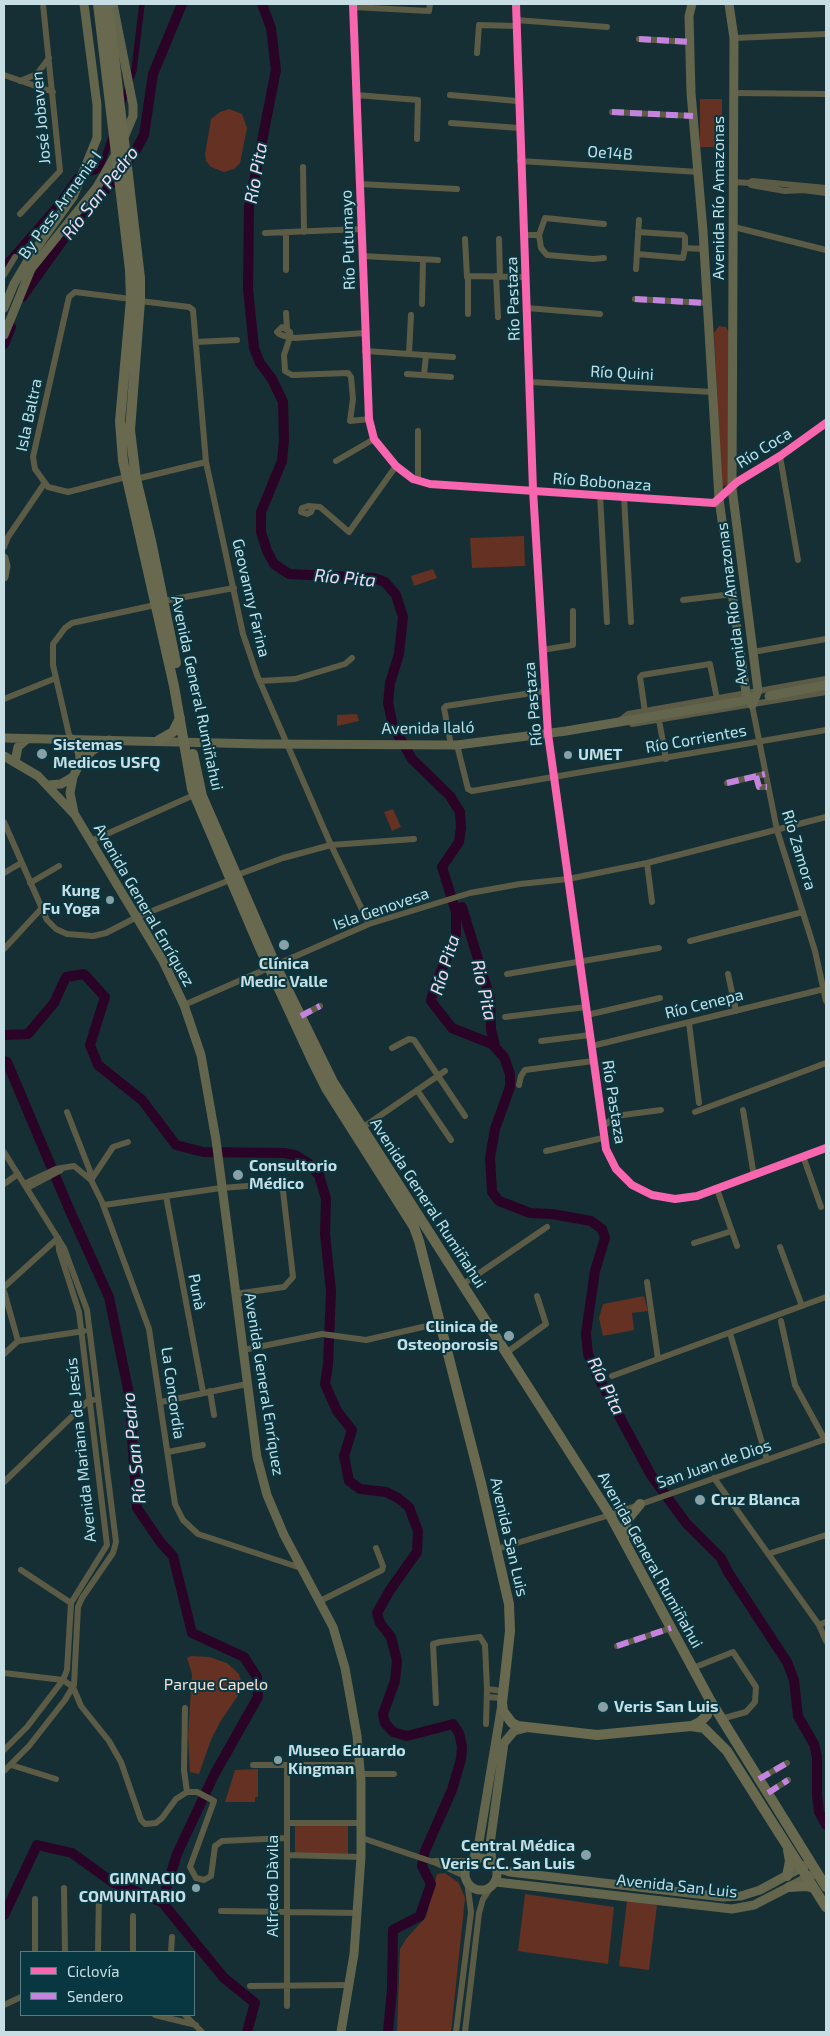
<!DOCTYPE html>
<html>
<head>
<meta charset="utf-8">
<style>
  body { margin:0 }
  #map { position:relative; width:830px; height:2036px; overflow:hidden; background:#152f34; font-family:"Exo 2",sans-serif }
  canvas { display:block }
  .frame { position:absolute; inset:0; border:5px solid #c7dee4; pointer-events:none }
  .legend { position:absolute; left:20px; top:1951px; width:175px; height:65px; box-sizing:border-box; background:#083741; border:1px solid #547a82; margin:0; padding:6px 9px; list-style:none; font-size:15px; color:#c7dee4 }
  .legend li { display:flex; align-items:center; gap:10px; height:25px }
  .legend b { width:25px; border:1px solid #547a82 }
</style>
</head>
<body>
<div id="map">
<canvas width="830" height="2036"></canvas>
<div class="frame"></div>
<ul class="legend">
<li><b style="height:6px;background:#f766af"></b>Ciclovía</li>
<li><b style="height:6px;background:#c483df"></b>Sendero</li>
</ul>
</div>
<script>
const g = document.querySelector('canvas').getContext('2d');
g.lineJoin = 'round';
function fill(path, color) { g.fillStyle = color; g.fill(path, 'evenodd'); }
const poly = rows => new Path2D(rows.map(r => 'M' + r).join(''));
function strokePath(path, color, width, dash) { g.strokeStyle = color; g.lineWidth = width; g.lineCap = dash ? 'butt' : 'round'; g.setLineDash(dash || []); g.stroke(path); }
function write(font, color, halo, rows, align = 'center') {
  g.font = font + ' "Exo 2",sans-serif'; g.lineWidth = 4; g.setLineDash([]); g.textBaseline = 'middle'; g.strokeStyle = halo; g.fillStyle = color; for (const [text, x, y, turn = 0] of rows) {
    g.save(); g.translate(x, y); g.rotate((+turn || 0) * Math.PI / 180); g.textAlign = isNaN(turn) ? turn : align; if (halo) g.strokeText(text, 0, 0); g.fillText(text, 0, 0); g.restore();
  }
}
fill(poly([
  [700,99,722,99,722,147,700,147],
  [229,109,242,114,247,128,240,163,234,169,224,172,211,167,206,161,205,154,211,119,220,112],
  [719,326,726,327,729,333,729,485,722,486,714,333],
  [524,536,525,566,472,568,470,538],
  [433,569,437,578,414,586,411,576],
  [357,714,359,721,337,726,337,715],
  [393,809,401,827,392,831,384,812],
  [644,1296,648,1311,632,1313,634,1330,603,1336,599,1318,603,1304],
  [191,1656,209,1657,227,1663,239,1674,243,1688,220,1722,211,1740,199,1774,190,1772,188,1736,192,1674,187,1658],
  [258,1769,258,1797,255,1797,255,1802,225,1802,235,1770],
  [295,1826,348,1826,348,1854,295,1854],
  [445,1873,459,1883,465,1898,451,2032,397,2032,400,1949,406,1939,426,1917,437,1874],
  [525,1894,614,1907,608,1964,518,1951],
  [627,1901,657,1905,649,1970,619,1966]
]), '#653122');
strokePath(poly([
  [122,104,134,70,142,4],
  [4,265,59,202,76,177,100,170,111,137]
]), '#2a0426', 5.5);
strokePath(poly([
  [262,4,271,28,276,70,249,207,248,289,254,348,260,363,272,379,283,402,284,440,282,461,261,512,261,532,267,551,274,564,289,574,374,578,385,582,396,595,403,617,399,654,390,683,388,703,393,726,412,759,450,796,460,812,461,828,459,842,442,867,456,912,456,936,434,988,431,1001,452,1028,492,1044,504,1057,510,1074,510,1087,495,1129,490,1158,492,1192,499,1201,530,1213,552,1214,591,1221,602,1229,605,1238,595,1271,586,1333,588,1354,597,1375,651,1475,686,1523,721,1558,728,1572,787,1662,794,1680,798,1716,814,1744,817,1757,817,1795,819,1812,826,1825],
  [22,297,80,216,110,185,136,150,144,135,153,74,182,4],
  [4,344,11,327],
  [462,907,490,998,491,1030,495,1045],
  [4,1035,28,1034,54,1003,66,977,84,974,105,997,90,1045,98,1065,142,1100,176,1145,203,1152,284,1153,295,1155,308,1163,319,1175,326,1199,325,1234,331,1291,328,1365,325,1384,337,1411,352,1430,344,1456,349,1481,360,1489,386,1492,398,1498,409,1507,418,1531,417,1552,390,1590,377,1613,380,1623,391,1637,397,1661,395,1681,383,1714,385,1723,393,1732,407,1736,453,1724,459,1733,462,1746,461,1759,452,1790,425,1851,422,1866,431,1884,420,1916,393,1930,392,1989,388,2032],
  [4,1061,7,1062,70,1211,109,1297,129,1394,137,1508,161,1543,173,1556,192,1633,244,1657,257,1677,258,1697,214,1775,177,1854,162,1902,112,1882,72,1853,37,1845,4,1915],
  [162,1902,224,1978,255,2003,247,2032]
]), '#2a0426', 10);
strokePath(poly([
  [353,4,369,419,374,439,396,466,413,479,430,484,714,503,737,482,780,456,826,423],
  [516,4,533,490,548,734,606,1149,616,1169,632,1185,652,1195,675,1199,697,1196,826,1148],
  [353,7,429,11,430,4],
  [516,20,607,27],
  [734,38,826,34],
  [639,39,690,42],
  [477,53,479,25,516,26],
  [4,75,53,92],
  [20,81,37,74,49,58],
  [734,93,826,94],
  [356,95,418,100,417,139],
  [450,95,517,101],
  [612,112,693,116],
  [451,123,519,128],
  [520,161,699,172],
  [303,167,304,232],
  [734,182,749,183,752,181,826,188],
  [749,183,751,185,785,191,803,190,826,193],
  [359,184,457,189],
  [20,214,60,171,43,4],
  [734,227,826,250],
  [286,232,286,270],
  [265,233,361,229],
  [524,235,539,235],
  [465,239,467,277],
  [499,239,500,277],
  [685,248,704,249],
  [637,254,683,258,685,248,685,237,683,235,638,232],
  [362,256,438,260],
  [604,258,593,259,547,255,541,248,539,235,545,218,604,224],
  [636,269,639,220],
  [4,275,15,257],
  [496,276,498,317],
  [131,299,75,292,69,297,33,457,35,469,48,487,68,492,126,477,136,479,206,462],
  [635,299,706,303],
  [140,301,189,307,193,310,206,462,243,634,257,675,331,845,369,924],
  [422,304,423,260],
  [527,308,600,314],
  [286,313,287,329],
  [468,314,468,276,525,277],
  [365,333,295,338,290,337,284,336,279,334,277,332,282,327,290,332,290,337,284,355,285,371,292,375,348,373,351,377,353,399,350,421,369,419],
  [196,342,237,340],
  [365,351,453,357],
  [409,354,411,315],
  [407,374,451,377],
  [424,375,426,355],
  [530,382,713,392],
  [418,431,418,480],
  [780,456,798,560],
  [336,461,374,439],
  [600,495,607,622],
  [624,497,631,622],
  [313,507,311,512,307,514,301,512,302,508,308,506,320,507,349,532,396,466],
  [4,547,8,537,44,484],
  [683,600,733,594],
  [163,601,234,588],
  [542,650,573,645,573,611],
  [753,652,826,639],
  [260,681,295,679,345,664,352,658],
  [4,699,56,678],
  [752,705,777,830,815,951,826,1001],
  [645,712,640,677,642,675,710,664,717,699],
  [659,720,666,759],
  [619,721,628,714,826,679],
  [632,724,826,692],
  [70,739,53,665,53,644,65,628,72,623,155,605],
  [451,745,444,708,446,706,545,691],
  [457,745,468,789,472,791,826,730],
  [756,776,759,787,767,787],
  [727,783,765,774],
  [4,822,47,920,56,929,67,934,93,936,106,933,137,917,230,880],
  [91,841,194,795],
  [647,863,652,902],
  [4,873,21,863],
  [237,875,283,858,331,845,414,839],
  [30,883,59,866],
  [690,941,803,912],
  [4,949,41,909],
  [507,974,659,948],
  [728,974,736,1011],
  [184,1005,369,924,470,893,520,884,568,879,647,863,826,817],
  [587,1015,660,998],
  [301,1016,320,1006],
  [505,1017,586,1007],
  [689,1023,699,1103],
  [541,1041,590,1035],
  [592,1046,824,989],
  [392,1048,409,1039,414,1040,465,1116],
  [519,1085,521,1076,525,1070,593,1061],
  [417,1090,451,1140],
  [743,1110,754,1176],
  [67,1112,90,1171,89,1177],
  [695,1112,826,1063],
  [362,1128,445,1071],
  [602,1128,615,1116,661,1110],
  [546,1151,603,1138],
  [4,1152,64,1248,87,1310,116,1542,113,1553,82,1598,78,1607,74,1685,65,1700,29,1746,4,1771],
  [803,1156,821,1207],
  [91,1180,113,1147,128,1142],
  [4,1184,18,1174],
  [24,1184,56,1169,74,1166,91,1180,102,1202,149,1329,175,1504,183,1520,198,1534,301,1568],
  [27,1188,61,1170],
  [717,1189,737,1246],
  [166,1196,203,1392],
  [104,1205,221,1188,274,1184,279,1186,283,1191,293,1277,284,1287,235,1294],
  [694,1243,732,1231],
  [780,1247,802,1306],
  [647,1282,658,1359],
  [462,1285,547,1227],
  [4,1287,58,1238],
  [4,1291,18,1341],
  [781,1321,795,1385,825,1440],
  [730,1333,767,1460],
  [243,1350,322,1334,366,1340,440,1323],
  [506,1353,546,1324,537,1296],
  [4,1354,18,1341,84,1331],
  [612,1376,826,1297],
  [210,1391,214,1415],
  [161,1402,247,1384],
  [168,1452,203,1445],
  [714,1478,819,1625,826,1641],
  [4,1482,89,1400,93,1400],
  [497,1549,610,1515,826,1439],
  [768,1554,826,1535],
  [21,1570,71,1603],
  [320,1601,382,1570,383,1566,376,1548],
  [819,1625,826,1622],
  [617,1646,671,1628],
  [693,1668,733,1652,756,1687,755,1702,746,1712,721,1719],
  [4,1673,63,1680,73,1687],
  [73,1687,81,1706,109,1741,121,1762,141,1820,145,1824,156,1823,162,1818,176,1799,187,1792,197,1792,214,1801,190,1867,196,1878,204,1880,211,1876,215,1846,222,1841,287,1838],
  [487,1697,502,1698],
  [436,1703,433,1644,440,1642,480,1637,485,1645,487,1689,503,1691],
  [185,1708,184,1770,187,1792],
  [486,1724,487,1689],
  [4,1750,27,1727,63,1680,67,1670,71,1603,107,1545,79,1312,59,1250,58,1239],
  [11,1765,56,1779],
  [253,1765,360,1765],
  [361,1774,394,1774],
  [759,1779,787,1763],
  [768,1793,788,1780],
  [287,1823,362,1823],
  [362,1838,436,1863,465,1876],
  [287,1855,361,1857],
  [434,1861,471,1861],
  [64,1888,65,1952],
  [35,1899,35,1952],
  [221,1911,358,1913],
  [133,1916,133,1952],
  [98,1952,99,1893],
  [171,1952,172,1937],
  [250,1986,349,1985],
  [4,2005,21,1997],
  [287,2006,287,1766],
  [155,2015,196,2025],
  [185,2015,202,2032],
  [456,2032,471,1912,467,1881],
  [465,2032,479,1913,483,1899,491,1887]
]), '#5c5b46', 6);
strokePath(poly([
  [113,4,133,105,133,116,123,140],
  [692,4,689,16,691,93,703,231,719,499,746,693,752,705],
  [729,4,734,38,732,488,758,691,752,705],
  [4,308,14,284,30,257,73,197,97,138,97,105,84,4],
  [4,335,31,269,97,187,117,152],
  [4,558,6,566,4,577],
  [769,696,826,685],
  [4,738,262,744,457,745,566,731,743,701],
  [4,756,38,776,75,815,163,961,184,1005,201,1055,216,1140,257,1457,267,1495,284,1535,333,1627,345,1668,357,1736,361,1781,361,1857,354,1954,341,2032],
  [15,762,18,747,27,739],
  [79,764,92,751,109,740],
  [73,777,70,793,74,813],
  [48,785,61,784,73,777,79,765,80,755,77,746,72,739],
  '465 1874a16 16 0 1 1 32 0a16 16 0 1 1-32 0Z',
  [473,1860,479,1842,502,1704],
  [492,1861,490,1844,504,1743,514,1731,526,1728],
  [497,1868,510,1872,723,1897,741,1896,760,1890,806,1865],
  [496,1882,732,1909,754,1905,814,1874]
]), '#63654d', 9);
strokePath(poly([
  [98,4,130,270,131,299,120,421,123,461,174,686,192,789,260,948,312,1060,326,1088,414,1227,419,1241,481,1483,509,1604,510,1631,502,1703,503,1711,512,1723,518,1726,597,1735,691,1726,704,1728,727,1751,826,1907],
  [108,4,140,278,140,301,130,430,136,479,151,541,176,663],
  [159,740,173,732,180,718],
  [193,754,202,796,276,966,333,1082,610,1515,710,1700,826,1887],
  [624,1539,627,1520,640,1504],
  [692,1726,700,1722,707,1715,710,1700],
  [787,1876,790,1861,788,1850],
  [789,1887,806,1886,814,1888]
]), '#68694e', 10);
strokePath(poly([
  [639,39,690,42],
  [612,112,693,116],
  [635,299,706,303],
  [756,776,759,787,767,787],
  [727,783,765,774],
  [301,1016,320,1006],
  [617,1646,671,1628],
  [759,1779,787,1763],
  [768,1793,788,1780]
]), '#c483df', 6, [12, 6]);
strokePath(poly([
  [353,4,369,419,374,439,396,466,413,479,430,484,714,503,737,482,780,456,826,423],
  [516,4,533,490,548,734,606,1149,616,1169,632,1185,652,1195,675,1199,697,1196,826,1148]
]), '#f766af', 8);
for (const [x, y, r, color] of [
  [42,754,6,"#89a1a6"],
  [568,755,5,"#89a1a6"],
  [110,900,5,"#89a1a6"],
  [284,945,6,"#89a1a6"],
  [238,1175,6,"#89a1a6"],
  [509,1336,6,"#89a1a6"],
  [700,1500,6,"#89a1a6"],
  [603,1707,6,"#89a1a6"],
  [278,1760,5,"#89a1a6"],
  [586,1855,6,"#89a1a6"],
  [196,1888,5,"#89a1a6"]
]) { const dot = new Path2D(); dot.arc(x, y, r, 0, 2 * Math.PI); g.fillStyle = color; g.fill(dot); strokePath(dot, '#083741', 2); }
write('16px', '#c7dee4', '#083741', [
  ["José Jobaven",41,118,-95],
  ["Oe14B",610,153,4],
  ["Avenida Río Amazonas",719,198,-90],
  ["By Pass Armenia I",60,205,-54],
  ["Río Putumayo",348,240,-92],
  ["Río Pastaza",513,299,-92],
  ["Río Quini",622,373,3],
  ["Isla Baltra",29,415,-78],
  ["Río Coca",764,448,-32],
  ["Río Bobonaza",602,482,4],
  ["Geovanny Farina",251,598,77],
  ["Avenida Río Amazonas",732,604,-97],
  ["Avenida General Rumiñahui",197,693,78],
  ["Río Pastaza",533,704,-95],
  ["Avenida Ilaló",428,728,-1],
  ["Río Corrientes",696,739,-10],
  ["Río Zamora",799,850,73],
  ["Avenida General Enríquez",144,905,60],
  ["Isla Genovesa",381,909,-19],
  ["Río Cenepa",704,1004,-14],
  ["Río Pastaza",614,1102,81],
  ["Avenida General Rumiñahui",428,1203,57],
  ["Punà",197,1292,79],
  ["Avenida General Enríquez",264,1384,81],
  ["La Concordia",173,1393,82],
  ["Avenida Mariana de Jesús",81,1450,-96],
  ["San Juan de Dios",714,1464,-19],
  ["Avenida San Luis",509,1537,77],
  ["Avenida General Rumiñahui",650,1560,61],
  ["Alfredo Dàvila",273,1886,-90],
  ["Avenida San Luis",677,1886,6]
]);
write('bold 16px', '#c7dee4', '#083741', [
  ["Sistemas",53,745],
  ["Medicos USFQ",53,763],
  ["UMET",578,755],
  ["Kung",100,891,"right"],
  ["Fu Yoga",100,909,"right"],
  ["Clínica",284,964,"center"],
  ["Medic Valle",284,982,"center"],
  ["Consultorio",249,1166],
  ["Médico",249,1184],
  ["Clinica de",498,1327,"right"],
  ["Osteoporosis",498,1345,"right"],
  ["Cruz Blanca",711,1500],
  ["Veris San Luis",614,1707],
  ["Museo Eduardo",288,1751],
  ["Kingman",288,1769],
  ["Central Médica",575,1846,"right"],
  ["Veris C.C. San Luis",575,1864,"right"],
  ["GIMNACIO",186,1879,"right"],
  ["COMUNITARIO",186,1897,"right"]
], 'left');
write('16px', '#fcdcd3', '#083741', [
  ["Parque Capelo",216,1685]
]);
write('italic 18px', '#f3daec', '#083741', [
  ["Río Pita",256,173,-80],
  ["Río San Pedro",100,193,-52],
  ["Río Pita",345,578,5],
  ["Río Pita",445,965,-73],
  ["Rio Pita",484,990,77],
  ["Río Pita",606,1386,64],
  ["Río San Pedro",134,1448,-96]
]);
</script>
</body>
</html>
